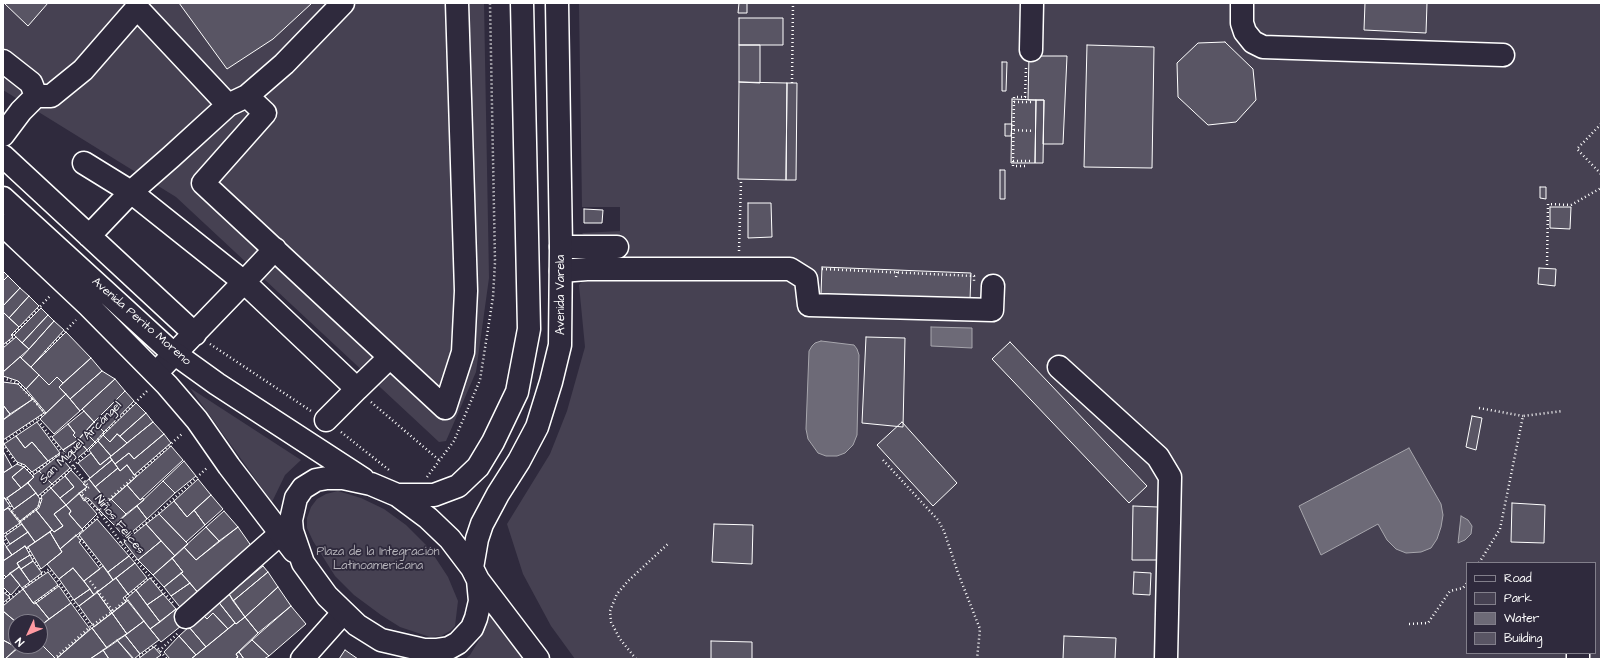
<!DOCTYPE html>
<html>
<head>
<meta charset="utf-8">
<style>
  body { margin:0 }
  #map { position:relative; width:1604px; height:662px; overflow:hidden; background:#2f2a3d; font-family:"Architects Daughter",sans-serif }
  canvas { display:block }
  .frame { position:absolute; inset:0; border:4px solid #fff; pointer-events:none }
  .legend { position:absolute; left:1466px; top:562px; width:130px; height:92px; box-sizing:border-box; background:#2f2a3d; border:1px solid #827f8b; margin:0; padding:5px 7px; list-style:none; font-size:12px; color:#fff }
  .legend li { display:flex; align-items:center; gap:8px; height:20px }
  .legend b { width:20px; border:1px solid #827f8b }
  .north { position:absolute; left:8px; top:614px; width:40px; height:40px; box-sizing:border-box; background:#2f2a3d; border:1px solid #827f8b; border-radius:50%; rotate:226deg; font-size:11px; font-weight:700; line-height:16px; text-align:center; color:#fff }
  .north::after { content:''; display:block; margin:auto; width:14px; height:18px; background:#ff9aa2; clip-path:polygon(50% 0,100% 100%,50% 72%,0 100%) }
</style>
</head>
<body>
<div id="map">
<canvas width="1604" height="662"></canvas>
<div class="frame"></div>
<ul class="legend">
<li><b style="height:5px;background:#2f2a3d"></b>Road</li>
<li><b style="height:11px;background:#464152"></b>Park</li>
<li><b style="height:11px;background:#6d6a77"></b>Water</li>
<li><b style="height:11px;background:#595564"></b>Building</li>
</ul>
<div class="north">N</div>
</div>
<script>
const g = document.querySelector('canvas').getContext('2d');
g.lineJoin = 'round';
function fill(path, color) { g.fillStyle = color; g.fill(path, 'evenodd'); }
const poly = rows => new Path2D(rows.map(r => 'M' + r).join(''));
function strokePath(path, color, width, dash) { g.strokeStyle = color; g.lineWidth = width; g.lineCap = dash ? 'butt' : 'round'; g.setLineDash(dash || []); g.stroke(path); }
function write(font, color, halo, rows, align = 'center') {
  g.font = font + ' "Architects Daughter",sans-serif'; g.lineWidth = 3.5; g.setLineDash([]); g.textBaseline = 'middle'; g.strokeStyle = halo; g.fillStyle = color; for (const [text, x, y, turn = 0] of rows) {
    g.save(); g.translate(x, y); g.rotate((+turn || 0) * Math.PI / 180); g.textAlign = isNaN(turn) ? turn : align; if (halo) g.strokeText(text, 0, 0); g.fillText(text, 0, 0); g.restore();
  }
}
fill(poly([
  [3,3,484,3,489,278,476,372,446,441,439,442,176,197,3,90],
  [579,3,1601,3,1601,659,575,659,551,626,523,574,507,524,550,454,567,411,585,347,579,285,587,276,587,238,582,233,620,231,620,207,582,207],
  [1467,563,1595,563,1595,653,1467,653],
  [190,388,301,460,285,475,272,502],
  [338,491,361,498,384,509,406,525,429,548,448,577,458,601,455,626,450,631,441,636,430,637,400,627,381,615,354,595,335,576,313,541,307,528,307,518,311,507,317,499,326,494],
  [489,613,524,659,465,659,470,655,481,637]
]), '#464152');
const water = poly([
  [931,327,972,328,972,348,931,346,931,327],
  [821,341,854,345,857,349,859,355,857,435,853,445,845,453,837,456,826,456,818,453,808,439,806,429,809,351,812,346,815,343,821,341],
  [1409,448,1441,504,1443,515,1441,527,1437,539,1431,548,1421,552,1406,553,1396,549,1387,540,1378,524,1321,555,1299,506,1409,448],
  [1461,516,1468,520,1472,526,1471,534,1465,540,1458,543,1461,516]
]);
fill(water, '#6d6a77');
strokePath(water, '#a7a6ad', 1);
const building = poly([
  [4,3,48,3,28,26,4,3],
  [179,3,312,3,273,39,227,69,179,3],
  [739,3,747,3,747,13,738,13,739,3],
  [1365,3,1427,3,1426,33,1364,30,1365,3],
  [739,18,783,18,783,45,739,45,739,18],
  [1225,42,1253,69,1256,100,1236,122,1208,125,1178,97,1177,63,1198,43,1225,42],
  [739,45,760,45,760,83,739,82,739,45],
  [1087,45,1154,47,1152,168,1084,167,1087,45],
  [1029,56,1067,56,1063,144,1043,144,1044,100,1028,100,1029,56],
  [1002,62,1007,62,1006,91,1002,91,1002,62],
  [739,82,787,83,786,180,738,179,739,82],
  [787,83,797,83,796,180,786,180,787,83],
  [1012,99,1036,100,1035,163,1011,163,1012,99],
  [1036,100,1044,100,1043,163,1035,163,1036,100],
  [1005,124,1012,124,1011,136,1005,136,1005,124],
  [1000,170,1005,170,1005,199,1000,199,1000,170],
  [1540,187,1546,187,1546,199,1540,198,1540,187],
  [748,203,771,203,772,237,748,238,748,203],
  [1550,207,1571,207,1570,229,1550,228,1550,207],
  [584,209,603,210,602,223,584,223,584,209],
  [822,267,971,273,970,300,821,294,822,267],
  [1539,268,1556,269,1555,286,1538,284,1539,268],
  [3,271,8,276,3,281,3,271],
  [8,276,20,288,3,306,3,281,8,276],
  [20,288,29,296,9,318,3,312,3,306,20,288],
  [29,296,39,306,19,327,9,318,29,296],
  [41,308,48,315,22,343,14,335,41,308],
  [3,312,19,327,11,335,13,337,3,345,3,312],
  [48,315,54,321,29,349,22,343,48,315],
  [54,321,64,330,31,367,21,358,54,321],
  [66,332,91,358,63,383,57,377,49,385,31,367,66,332],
  [16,337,29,349,3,372,3,348,16,337],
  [866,337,905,338,903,427,862,423,866,337],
  [1010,342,1147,486,1129,503,992,359,1010,342],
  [20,357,39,375,26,389,18,381,3,376,3,372,20,357],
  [91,358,102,371,70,399,59,387,91,358],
  [102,371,115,379,80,411,70,399,102,371],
  [39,375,49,385,57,377,63,383,59,387,66,394,46,413,26,389,39,375],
  [115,379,125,391,94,422,82,409,115,379],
  [3,382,18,384,33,399,10,414,3,405,3,382],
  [125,391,134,401,104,432,94,422,125,391],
  [66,394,80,411,54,434,40,419,66,394],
  [33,399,44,413,3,440,3,420,33,399],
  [136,403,146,413,120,436,117,434,110,442,103,435,136,403],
  [3,405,10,414,3,420,3,405],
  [84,411,94,422,78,440,73,435,75,433,68,424,84,411],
  [146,413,153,422,127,443,120,436,146,413],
  [1472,416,1482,418,1476,450,1466,447,1472,416],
  [37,422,60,453,48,461,32,442,25,448,16,436,37,422],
  [94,422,104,432,95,442,85,432,94,422],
  [153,422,164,434,134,459,129,453,115,464,110,457,153,422],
  [902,422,957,483,933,506,877,445,902,422],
  [68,424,75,433,73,435,78,440,63,450,52,437,68,424],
  [85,432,95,442,87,450,78,440,85,432],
  [117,434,127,443,111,456,98,441,103,435,110,442,117,434],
  [164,434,171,443,134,475,127,465,120,471,115,464,129,453,134,459,164,434],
  [16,436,25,448,32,442,48,461,32,472,25,465,17,462,4,444,16,436],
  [78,440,87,450,73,462,63,450,78,440],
  [98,441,111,456,100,465,89,450,98,441],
  [171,446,183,460,140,500,127,485,171,446],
  [3,451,12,467,3,473,3,451],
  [91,453,100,465,110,457,112,460,90,478,78,463,91,453],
  [59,455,70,468,52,484,39,471,59,455],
  [112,460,118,468,95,487,89,479,112,460],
  [184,461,196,476,175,493,163,481,184,461],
  [17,464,24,467,12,477,21,488,5,499,3,496,3,473,17,464],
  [127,465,136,477,108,502,95,487,118,468,120,471,127,465],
  [24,467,34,477,21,488,12,477,24,467],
  [71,470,87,487,66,505,60,498,74,487,65,476,71,470],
  [39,471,52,484,38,496,28,483,34,477,32,476,39,471],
  [65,476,74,487,60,498,51,488,65,476],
  [89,479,108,502,99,510,88,498,84,501,79,493,87,487,83,484,89,479],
  [198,479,211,495,187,517,174,501,198,479],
  [163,481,175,493,147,519,137,506,163,481],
  [28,483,36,493,14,509,7,498,28,483],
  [127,485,140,500,143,498,144,500,126,514,111,499,127,485],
  [51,488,66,505,54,514,63,526,54,532,36,510,39,508,42,499,41,497,51,488],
  [36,493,40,499,38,507,20,521,11,511,36,493],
  [79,493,97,514,82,529,69,514,71,511,66,505,79,493],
  [211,495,223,509,205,525,194,510,211,495],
  [3,496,10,506,3,511,3,496],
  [111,499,126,514,114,525,99,510,111,499],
  [174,501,187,517,194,510,205,525,186,542,159,514,174,501],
  [1512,503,1545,505,1544,543,1511,542,1512,503],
  [66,505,71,511,69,514,83,530,60,549,50,532,52,530,54,532,63,526,54,514,66,505],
  [137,506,147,519,125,538,114,525,137,506],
  [1133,506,1158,507,1158,560,1132,560,1133,506],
  [8,508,20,523,4,534,3,533,3,511,8,508],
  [36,510,52,530,35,542,20,522,36,510],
  [224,511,238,527,219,541,206,527,224,511],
  [159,514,188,544,175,556,146,524,159,514],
  [97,519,129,556,108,572,79,535,97,519],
  [22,524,28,532,10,544,5,536,22,524],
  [146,524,161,541,138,560,124,542,146,524],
  [714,524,753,525,752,564,712,562,714,524],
  [206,527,219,541,196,560,184,547,206,527],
  [238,527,252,547,200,595,181,573,183,572,172,558,184,547,196,560,238,527],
  [28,532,35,542,26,548,25,546,12,555,6,547,28,532],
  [50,532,62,552,41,569,28,547,50,532],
  [76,535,81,541,79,542,100,569,84,581,73,568,59,579,47,564,62,552,60,549,76,535],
  [161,541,175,556,153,575,138,560,161,541],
  [4,543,12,555,3,561,3,544,4,543],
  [25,546,30,555,17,563,19,567,6,577,3,574,3,561,25,546],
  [30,555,33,561,21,569,17,563,30,555],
  [129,556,135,563,113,580,108,572,129,556],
  [172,558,183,572,164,587,153,575,172,558],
  [33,561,42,573,30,582,21,569,33,561],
  [135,563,147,578,128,594,116,578,135,563],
  [103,566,113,580,94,595,84,581,103,566],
  [263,566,268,572,233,601,229,594,263,566],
  [19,567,30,582,22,588,10,573,19,567],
  [73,568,90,589,74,600,59,579,73,568],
  [48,572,58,585,33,603,23,589,48,572],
  [268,572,278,587,245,617,233,601,268,572],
  [1134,572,1151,573,1150,595,1133,594,1134,572],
  [10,573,20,585,11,595,3,587,3,580,10,573],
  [181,573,190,583,171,596,164,587,181,573],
  [116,578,128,594,123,598,126,602,112,613,97,592,116,578],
  [150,578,163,594,147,605,136,590,150,578],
  [190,583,200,595,184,612,171,596,190,583],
  [59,586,71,603,49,619,36,603,59,586],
  [223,587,229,594,245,617,236,624,213,595,223,587],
  [278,587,291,606,258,633,245,617,278,587],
  [23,589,34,604,36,603,49,619,40,626,40,622,16,622,3,611,3,606,23,589],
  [90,589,94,595,79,606,74,600,90,589],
  [136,590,160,622,150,629,126,599,136,590],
  [3,592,10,597,3,603,3,592],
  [97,592,112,613,94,627,79,606,97,592],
  [163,594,176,609,160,622,147,605,163,594],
  [213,595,235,623,228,629,213,613,207,619,198,610,213,595],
  [128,600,144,621,127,634,112,613,128,600],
  [71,603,90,629,56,659,40,643,40,626,71,603],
  [291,606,306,624,269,656,252,640,291,606],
  [176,609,186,622,161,642,150,629,176,609],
  [198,610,207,619,213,613,228,629,206,647,189,627,198,610],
  [3,611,16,622,16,646,19,646,18,648,3,640,3,611],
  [112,613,127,634,107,648,92,628,112,613],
  [245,617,258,633,236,654,238,657,235,659,191,659,235,623,236,624,245,617],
  [144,621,159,640,140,654,125,635,144,621],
  [189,627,206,647,196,655,179,636,189,627],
  [92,628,107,648,90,659,56,659,92,628],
  [125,635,140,654,134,659,117,640,125,635],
  [179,636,196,655,191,659,170,659,164,652,179,636],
  [1064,636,1116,638,1115,659,1063,659,1064,636],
  [3,640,18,648,5,659,3,659,3,640],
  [117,640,133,659,109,659,103,650,117,640],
  [252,640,269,656,264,659,244,659,239,652,252,640],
  [711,641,752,642,752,659,711,659,711,641],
  [40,643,56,659,5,659,19,646,40,646,40,643],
  [154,647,161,655,155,659,138,659,154,647],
  [103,650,109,659,90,659,103,650],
  [345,650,358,659,339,659,345,650],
  [239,652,244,659,235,659,238,657,236,654,239,652]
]);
fill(building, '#595564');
strokePath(building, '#fff', 1);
const minor = poly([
  [1242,3,1242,23,1245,32,1253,42,1263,47,1503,55],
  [1031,50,1032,3],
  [3,61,31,83,36,96,51,96,83,70,137,8,228,105],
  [247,96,265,113,203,183,390,357],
  [3,135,21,111,36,96],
  [3,156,195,334],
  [84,163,131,192,244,282,275,249],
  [89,236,131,192,171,157,228,105,247,96,284,64,343,3],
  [561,247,617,247],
  [561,271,587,269,790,269,806,279,809,305,992,310,993,286],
  [1059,367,1158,457,1170,477,1166,659],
  [156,373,244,282,357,389,390,357,445,408,463,352,466,291,457,3],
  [326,420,357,389],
  [186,617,280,534],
  [302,659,343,613],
  [1578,659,1578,653]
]);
const major = poly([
  [3,198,167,348,217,384,363,479],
  [3,225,89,306,167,385,197,420,229,466,294,551],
  [327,478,343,478,371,484,397,495,428,518,450,539,472,568,478,580,480,601,476,618,472,628,458,643,449,648,436,650,424,650,381,640,357,625,327,596,303,563,292,531,291,520,296,498,303,488,316,480,327,478],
  [397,495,434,495,458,486,478,467,493,442,517,392,529,329,522,3],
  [472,568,477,539,482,524,498,494,519,461,537,427,551,382,560,345,561,247,557,3],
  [478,580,538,659]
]);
strokePath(minor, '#fff', 25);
strokePath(major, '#fff', 25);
strokePath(poly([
  [792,83,793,3],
  [1014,102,1034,102],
  [1601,124,1577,149,1601,174],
  [1014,130,1034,131],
  [1013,161,1033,161],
  [1025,166,1013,166,1013,161,1014,97,1025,97,1026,68],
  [739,251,741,182],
  [1547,265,1548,204,1571,205,1601,188],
  [822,269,974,276,974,281],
  [896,277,897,272],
  [210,344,311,411],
  [3,346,14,337,13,335,51,295],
  [45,352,76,320],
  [3,378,18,383,45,413,37,419,89,487,81,493,101,514,121,543,173,603],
  [371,402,439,460],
  [1479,408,1523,416],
  [341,432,389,470],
  [3,442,37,419],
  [3,444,15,462,24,466,32,474,62,452],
  [883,460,938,520,944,531,958,573,980,629,977,659],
  [427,477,454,441,480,380,493,297,495,262,490,3],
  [7,499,12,508,10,509,20,522],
  [97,510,183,433],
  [101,514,78,535,101,566],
  [3,536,21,523,20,522,38,508,41,499,40,496,73,467,104,433,147,391],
  [3,536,8,544],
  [121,543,158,513,208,467],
  [27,548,43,574],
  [1479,563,1500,529,1523,416,1563,411],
  [90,581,113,611],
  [3,589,11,597],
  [35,603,60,584],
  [3,604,49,569,91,626],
  [1409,624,1428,623,1450,591,1463,588,1467,583],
  [159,651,178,633],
  [54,659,91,626,113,611,126,600,125,598,150,577],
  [136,659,155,645,167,659],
  [636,659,620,639,611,622,610,611,617,594,628,581,669,543]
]), '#fff', 2.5, [1, 3]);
strokePath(minor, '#2f2a3d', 22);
strokePath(major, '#2f2a3d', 22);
write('12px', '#fff', '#2f2a3d', [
  ["Avenida Varela",561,295,-90],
  ["Avenida Perito Moreno",141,322,41],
  ["San Miguel Arcángel",81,443,-45],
  ["Niños Felices",119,525,51]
]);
write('12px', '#b5b3ba', '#2f2a3d', [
  ["Plaza de la Integración",378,552],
  ["Latinoamericana",378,566]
]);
</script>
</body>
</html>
